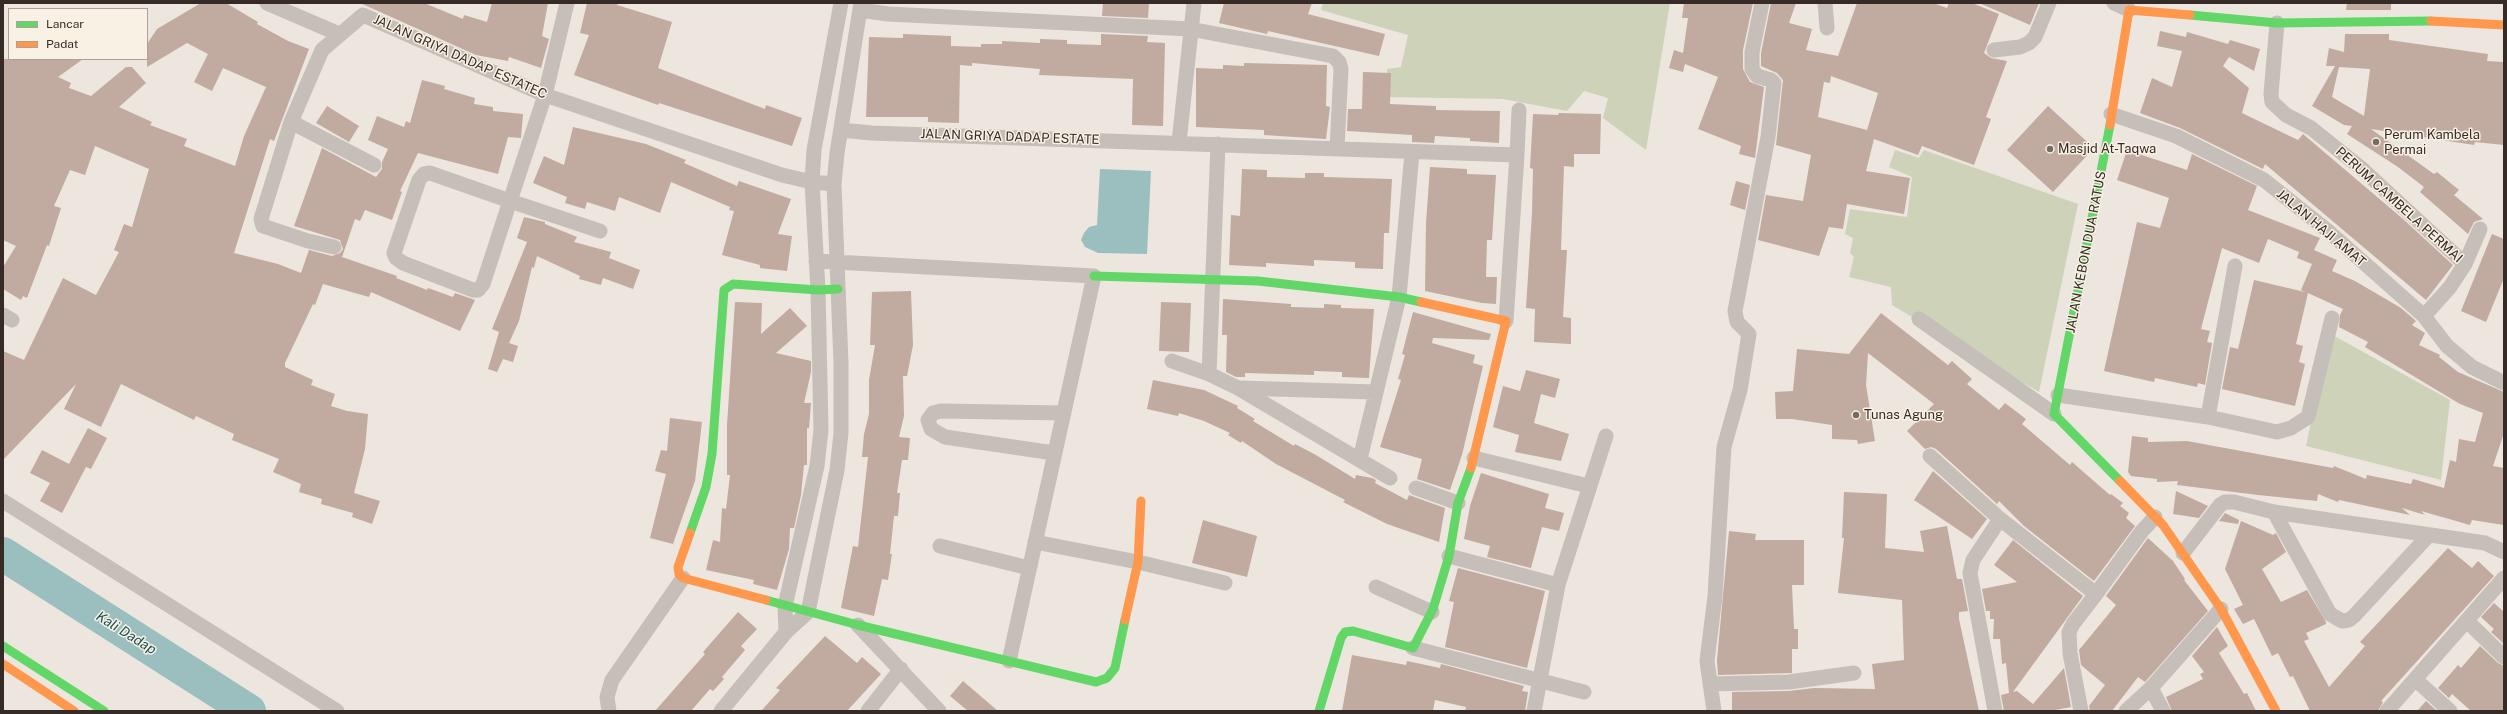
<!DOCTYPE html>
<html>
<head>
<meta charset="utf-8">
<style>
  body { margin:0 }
  #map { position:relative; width:2507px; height:714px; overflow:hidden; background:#ece6df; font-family:"Public Sans",sans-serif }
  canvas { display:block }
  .frame { position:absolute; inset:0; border:4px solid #362b26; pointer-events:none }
  .legend { position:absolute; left:8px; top:8px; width:140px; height:52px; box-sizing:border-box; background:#faf1e5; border:1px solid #aca299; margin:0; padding:5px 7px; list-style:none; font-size:12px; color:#362b26 }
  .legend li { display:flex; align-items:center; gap:8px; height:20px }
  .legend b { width:20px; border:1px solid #aca299 }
</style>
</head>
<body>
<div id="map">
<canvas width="2507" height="714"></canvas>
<div class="frame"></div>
<ul class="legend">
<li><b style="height:5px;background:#63d668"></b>Lancar</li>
<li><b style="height:5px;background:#ff974d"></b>Padat</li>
</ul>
</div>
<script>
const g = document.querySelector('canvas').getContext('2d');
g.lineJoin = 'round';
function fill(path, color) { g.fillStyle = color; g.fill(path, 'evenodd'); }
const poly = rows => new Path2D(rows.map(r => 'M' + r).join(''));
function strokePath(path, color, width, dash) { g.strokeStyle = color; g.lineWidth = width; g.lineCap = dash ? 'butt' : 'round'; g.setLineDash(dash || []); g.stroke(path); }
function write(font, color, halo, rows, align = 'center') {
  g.font = font + ' "Public Sans",sans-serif'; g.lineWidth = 3; g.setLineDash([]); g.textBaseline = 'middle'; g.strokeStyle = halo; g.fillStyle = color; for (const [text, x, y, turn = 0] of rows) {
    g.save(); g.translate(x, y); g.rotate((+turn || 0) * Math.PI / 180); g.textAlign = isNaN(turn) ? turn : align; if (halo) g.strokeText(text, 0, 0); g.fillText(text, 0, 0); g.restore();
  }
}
fill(poly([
  [1323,3,1670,3,1646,150,1603,118,1608,98,1584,91,1567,111,1503,99,1388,97,1387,69,1401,67,1408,35,1321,10],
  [1895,150,1919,158,1924,150,2078,204,2039,392,1892,305,1891,287,1849,277,1854,257,1850,253,1853,238,1845,234,1850,209,1907,217,1912,177,1889,167],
  [2329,333,2450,400,2441,480,2306,446]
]), '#cdd2b8');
fill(poly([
  [1100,169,1151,171,1147,254,1098,253,1085,247,1081,240,1084,233,1089,227,1097,225]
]), '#9abfbe');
strokePath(poly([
  [3,554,249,711]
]), '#9abfbe', 34);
fill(poly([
  [201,3,226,3,258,22,257,24,288,41,309,49,274,141,270,139,234,253,278,264,301,273,309,250,332,256,340,253,343,249,340,240,294,226,322,148,376,177,382,169,382,162,388,149,368,140,377,116,404,127,406,121,410,123,422,80,445,86,444,89,475,98,474,104,493,107,493,111,523,114,521,138,508,137,498,174,418,153,400,191,402,192,392,220,365,210,360,221,355,219,342,257,397,276,396,278,427,290,428,288,453,297,455,293,475,300,460,331,371,292,369,297,323,284,315,305,313,304,285,363,285,367,313,380,311,385,335,394,331,406,347,411,368,414,365,449,354,493,380,501,372,524,352,517,353,513,321,504,322,499,299,492,301,484,273,472,279,459,232,440,234,434,196,416,194,420,121,384,101,427,64,409,76,384,3,460,3,351,24,360,63,278,96,295,119,252,114,250,124,224,132,227,149,169,95,146,85,175,70,170,54,206,61,208,49,246,47,245,27,298,23,296,21,300,3,289,3,267,16,246,3,240,3,59,83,59,58,77,71,83,69,88,91,96,126,67,132,67,146,83,119,107,152,122,150,125,187,139,184,146,235,166,244,136,266,87,223,68,212,91,194,82,208,54,187,43,147,67,147,44,157,29],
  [360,3,424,3,463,19,464,15,487,22,492,3,548,3,542,36,549,39,541,68,509,57,508,61,476,55],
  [587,3,617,3,617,5,672,22,658,68,765,109,766,105,802,118,792,146,659,103,658,105,574,75,589,35,580,33],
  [1103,3,1149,3,1148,18,1102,16],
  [1224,3,1312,3,1308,14,1385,34,1379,56,1268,31,1267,34,1219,23],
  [1684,3,1753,3,1743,50,1743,69,1750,82,1764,87,1755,158,1739,154,1741,146,1698,129,1718,77,1685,64,1683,72,1669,68,1674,50,1683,53,1688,18,1682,18],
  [1771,3,1796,3,1789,23,1812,29,1806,50,1838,56,1857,3,1933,3,1947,8,1949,3,1972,3,1999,14,1984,53,1991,58,2007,61,1986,117,1991,119,1974,165,1922,146,1918,155,1874,139,1866,171,1910,178,1904,214,1847,204,1843,229,1829,227,1819,256,1758,240,1766,195,1803,201,1811,155,1776,145,1783,80,1777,73,1761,66,1761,53],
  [1831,76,1878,93,1867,130,1818,117,1824,82,1830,83],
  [1979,3,2039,3,2030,25],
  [2347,3,2391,3,2391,10,2346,10],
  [2160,31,2186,37,2187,32,2228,44,2230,40,2260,49,2254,71,2229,57,2223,66,2249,88,2242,113,2298,140,2303,134,2403,219,2453,265,2426,300,2265,164,2263,169,2180,128,2140,113,2152,78,2172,87,2182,51,2157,46],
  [903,34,951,36,951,46,981,47,981,44,1002,44,1002,41,1040,43,1040,39,1067,40,1067,44,1101,45,1101,34,1148,36,1147,42,1165,43,1163,126,1132,125,1133,79,1039,75,1040,69,972,63,972,66,960,65,959,123,928,122,928,117,866,117,869,37,903,38],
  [2345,34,2389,34,2389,40,2488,54,2487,61,2504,62,2504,145,2475,142,2474,145,2371,129,2434,174,2437,172,2459,190,2454,195,2483,219,2474,222,2468,234,2420,192,2424,187,2398,167,2347,134,2352,126,2344,125,2312,106,2335,66,2326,66,2329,48,2344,52],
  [2339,67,2370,69,2364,116,2332,97],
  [1244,63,1327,65,1326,106,1330,107,1326,139,1264,135,1264,130,1196,127,1196,68,1223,69,1223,65,1244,66],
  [1363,72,1391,73,1390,104,1436,106,1436,110,1500,111,1499,143,1470,141,1470,138,1435,136,1434,143,1412,142,1412,135,1347,131,1348,109,1362,109],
  [327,106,359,126,349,142,316,123],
  [2048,106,2094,148,2053,192,2007,150],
  [1559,113,1601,114,1600,154,1574,154,1574,167,1564,166,1561,250,1567,250,1563,317,1571,318,1571,344,1534,342,1535,309,1526,308,1532,213,1533,169,1530,168,1533,114,1558,115],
  [573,127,646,144,686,160,684,163,737,186,739,181,791,199,778,234,792,236,787,271,760,268,760,265,722,255,734,211,729,210,730,207,671,182,660,213,619,197,615,211,587,202,585,209,565,203,567,197,533,183,544,156,564,165],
  [2127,150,2187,170,2192,154,2257,186,2248,210,2320,238,2314,250,2337,260,2332,271,2355,281,2401,308,2416,321,2412,325,2425,333,2419,345,2440,355,2439,357,2458,372,2504,392,2504,433,2493,466,2504,468,2504,525,2472,520,2470,525,2421,511,2425,515,2402,508,2410,515,2339,500,2338,502,2318,494,2317,501,2258,495,2177,485,2178,481,2157,482,2157,479,2131,476,2128,472,2132,436,2148,438,2148,442,2187,441,2333,468,2334,466,2366,479,2367,475,2411,484,2413,479,2444,488,2450,460,2456,462,2459,439,2475,442,2483,413,2460,404,2365,347,2368,342,2339,327,2340,315,2343,309,2308,293,2296,344,2303,346,2299,362,2305,364,2295,406,2222,389,2230,347,2238,349,2254,280,2305,292,2301,290,2312,264,2297,258,2299,252,2268,239,2259,263,2222,248,2201,329,2210,331,2207,342,2212,343,2205,385,2198,383,2197,387,2155,378,2154,382,2104,371,2137,222,2160,228,2169,198,2117,180],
  [1430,167,1467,169,1467,174,1496,175,1492,240,1487,240,1486,277,1497,277,1496,304,1482,303,1425,291,1426,223],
  [1242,169,1267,170,1267,177,1305,178,1305,173,1324,173,1324,177,1392,179,1389,233,1384,233,1383,269,1355,268,1355,262,1314,260,1314,266,1266,263,1266,267,1229,265,1231,215,1240,216],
  [1736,181,1750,185,1745,210,1730,205],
  [524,217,545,222,545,224,577,237,574,242,611,252,609,258,640,270,633,289,603,278,601,285,579,279,580,276,537,256,534,268,532,267,519,321,509,343,518,346,513,362,503,359,497,372,488,369,499,332,492,329,527,242,517,238],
  [2492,234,2504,239,2504,278,2486,322,2461,311],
  [911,291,913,345,907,376,903,376,904,416,899,437,910,438,908,460,902,460,897,493,900,493,898,516,894,516,890,554,892,554,888,580,882,579,874,616,841,608,853,546,858,547,868,457,862,457,864,434,869,414,869,380,875,345,870,345,872,292],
  [1223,299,1291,304,1291,307,1324,308,1324,304,1341,305,1341,308,1374,309,1369,378,1342,377,1342,372,1314,371,1314,375,1245,373,1245,377,1236,377,1226,372,1227,335,1222,335],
  [735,302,762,303,761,334,790,308,807,326,776,353,811,361,811,372,804,403,811,403,809,428,807,428,807,465,804,465,801,495,794,528,790,528,789,549,777,590,753,584,754,580,706,570,713,540,720,542,722,508,726,509,730,475,727,475,727,425],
  [1161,302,1191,303,1189,352,1159,351],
  [1413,312,1491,334,1489,340,1433,338,1432,343,1475,355,1473,363,1483,366,1462,455,1450,490,1417,479,1422,459,1380,447,1401,380,1398,379,1405,355,1402,354],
  [1881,313,1948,365,1952,361,1972,379,1967,384,1999,410,2005,403,2026,419,2022,424,2070,465,2072,462,2110,495,2111,494,2123,503,2120,506,2129,513,2126,518,2135,526,2094,581,2024,526,1999,501,1997,504,1936,449,1931,447,1925,449,1907,431,1934,404,1868,353,1866,385,1875,441,1858,444,1857,440,1832,439,1832,425,1792,419,1776,419,1775,392,1793,391,1797,349,1849,354],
  [1526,370,1560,379,1555,398,1541,394,1534,423,1569,434,1561,461,1515,452,1519,435,1493,427,1503,386,1520,391],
  [1153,380,1204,390,1238,406,1237,408,1255,419,1253,421,1294,446,1295,444,1316,455,1355,479,1356,475,1372,478,1376,480,1375,483,1407,500,1409,495,1445,508,1439,542,1387,524,1343,502,1345,500,1276,464,1242,441,1241,443,1228,435,1230,433,1204,421,1179,413,1178,416,1147,409],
  [670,418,702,422,695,481,673,544,650,538,666,474,655,471,661,450,667,451],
  [88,428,107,438,91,469,86,467,62,513,40,501,50,483,30,473,42,450,69,464],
  [1933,471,1987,519,1972,539,1914,500],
  [1481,473,1549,494,1545,508,1564,513,1559,531,1542,527,1531,568,1487,557,1490,546,1464,539,1470,506],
  [2176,491,2208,506,2199,518,2173,514],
  [1844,492,1887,494,1885,548,1924,552,1920,531,1947,526,1957,579,1962,579,1968,611,1959,612,1959,619,1979,711,1732,711,1732,692,1789,691,1814,688,1875,689,1872,664,1904,660,1902,600,1838,593,1844,538,1842,538],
  [2225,513,2239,520,2238,524,2219,521],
  [1203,520,1257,536,1247,577,1192,563],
  [2241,521,2273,535,2276,533,2286,552,2262,569,2281,602,2307,590,2326,622,2326,624,2306,633,2309,639,2304,641,2329,687,2365,646,2360,642,2448,548,2472,568,2478,561,2494,576,2381,701,2383,702,2378,711,2310,711,2293,676,2290,677,2278,653,2272,656,2254,619,2243,624,2234,609,2243,605,2225,569],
  [1729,531,1756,534,1755,540,1804,540,1804,585,1792,585,1794,629,1798,629,1798,649,1792,649,1792,673,1718,675,1717,660],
  [2148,538,2173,561,2185,579,2184,580,2208,611,2145,682,2138,677,2112,711,2090,711,2089,706,2105,685,2081,665,2079,650,2116,605,2106,596],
  [2013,540,2083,596,2013,692,2017,691,2033,704,2064,668,2071,707,2050,711,2004,711,2001,695,2009,693,2006,663,2002,664,2000,639,1993,639,1994,619,1990,619,1990,611,1986,611,1982,589,2017,582,1994,565],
  [1458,568,1545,591,1527,668,1445,647,1454,602,1449,601],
  [2494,603,2504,612,2504,644,2491,632,2494,629,2481,617],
  [738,612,757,629,741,646,745,650,722,677,724,679,713,691,710,689,691,711,655,711,705,654,703,652],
  [2217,627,2228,646,2219,653,2244,694,2247,693,2256,711,2172,711,2166,697,2203,679,2200,674,2204,672,2192,656],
  [825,636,857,663,862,657,881,674,847,711,761,711,780,690,776,688],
  [2480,646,2498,663,2504,666,2504,711,2471,711,2452,694,2449,698,2438,688,2458,665,2461,668],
  [1352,655,1406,665,1407,661,1440,668,1441,664,1524,686,1522,691,1528,692,1525,711,1465,711,1466,707,1435,700,1433,711,1342,711],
  [963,681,998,711,968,711,950,696],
  [2426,701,2437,711,2417,711]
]), '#c1aaa0');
strokePath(poly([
  [267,3,339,34],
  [567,3,545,95,510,201,483,284,478,290,473,290,403,263,396,258,394,253,419,180,424,174,430,173,510,201,600,231],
  [1825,3,1827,28],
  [2114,3,2129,10],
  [860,10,888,14,1190,29,1333,56,1339,62,1341,69,1337,149],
  [2277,23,2271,94,2272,102,2286,115,2311,128,2361,168,2465,264],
  [1994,50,2020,47,2029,43,2035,37,2049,3],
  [2111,114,2176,136,2264,180,2328,231,2424,316,2447,346,2472,367,2504,383],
  [291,122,374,165],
  [841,130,871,133,1517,155,1506,321],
  [1179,142,1194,3],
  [1218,144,1209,374,1238,388,1390,478],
  [1517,155,1519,110],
  [334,247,308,241,263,226,261,219,291,122,322,50,363,15,545,95,782,175,812,182,834,184],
  [816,261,1094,276,1009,661],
  [3,315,12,320],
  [2424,316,2450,287,2465,264,2480,229],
  [1919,319,2054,414],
  [1172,361,1209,374],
  [1240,388,1375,392],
  [2058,395,2208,417,2277,432,2291,428,2308,417,2332,318],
  [2208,417,2235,266],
  [1054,453,945,437,931,429,928,420,933,413,941,411,1064,413],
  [1930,456,2000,519],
  [1474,458,1588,486],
  [1360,459,1399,297,1412,153],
  [1416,488,1458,503],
  [3,501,337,711],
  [2274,512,2330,614,2342,621,2349,620,2354,616,2429,535],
  [1035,542,1138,562,1225,583],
  [940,546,1029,568],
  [2183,553,2220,505,2225,502,2234,502,2274,512,2485,543,2504,552],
  [1449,556,1558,585],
  [1376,587,1432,612],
  [2096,594,2142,531,2155,517],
  [2467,621,2504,657],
  [858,625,939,711],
  [786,632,785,606,817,466,821,430,818,290,812,182,814,150,841,3],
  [1413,648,1584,692],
  [2415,679,2450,711],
  [1710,684,1789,682,1854,673],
  [2151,688,2221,609],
  [609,711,607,697,612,680,683,578],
  [721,711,786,632,808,612,837,470,841,433,841,363,834,184,837,153,861,3],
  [868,711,901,669],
  [1534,711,1558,585,1606,436],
  [1714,711,1707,661,1715,596,1724,447,1740,390,1749,334,1737,322,1735,311,1768,137,1774,83,1771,80,1757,76,1752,69,1752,52,1762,3],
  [1995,711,1970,573,1973,560,2000,519,2096,594,2073,624,2069,632,2070,653,2081,711],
  [2126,711,2151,688,2163,711],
  [2387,711,2504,578]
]), '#c6beb8', 15);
strokePath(poly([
  [2190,15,2277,23,2431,21],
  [2110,125,2054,414,2120,481],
  [1094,276,1258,281,1399,297,1421,302],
  [690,533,706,487,712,454,724,290,733,284,818,290,838,289],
  [766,600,858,625,1096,682,1107,678,1115,668,1125,620],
  [3,646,104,711],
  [1319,711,1341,638,1345,632,1353,631,1413,648,1433,609,1449,556,1458,503,1471,468]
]), '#63d668', 9);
strokePath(poly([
  [2431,21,2504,25],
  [2110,125,2129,10,2190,15],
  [1421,302,1506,321,1471,468],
  [2120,481,2163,525,2221,609,2276,711],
  [690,533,678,567,679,574,683,578,766,600],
  [1125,620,1138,562,1141,501],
  [3,664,74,711]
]), '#ff974d', 9);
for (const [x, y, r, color] of [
  [2376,142,4,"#766c67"],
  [2050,149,4,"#766c67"],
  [1856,415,4,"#766c67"]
]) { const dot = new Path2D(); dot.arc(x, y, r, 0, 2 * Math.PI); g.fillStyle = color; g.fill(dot); strokePath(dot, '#faf1e5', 1.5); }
write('13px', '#362b26', '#faf1e5', [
  ["JALAN GRIYA DADAP ESTATEC",460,57,24],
  ["JALAN GRIYA DADAP ESTATE",1010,137,2],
  ["PERUM CAMBELA PERMAI",2399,205,42],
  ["JALAN HAJI AMAT",2321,228,40],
  ["JALAN KEBON DUA RATUS",2086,252,-79]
]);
write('13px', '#362b26', '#faf1e5', [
  ["Perum Kambela",2384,135],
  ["Permai",2384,150],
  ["Masjid At-Taqwa",2058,149],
  ["Tunas Agung",1864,415]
], 'left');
write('italic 14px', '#1a5459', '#faf1e5', [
  ["Kali Dadap",126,633,32]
]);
</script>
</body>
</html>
